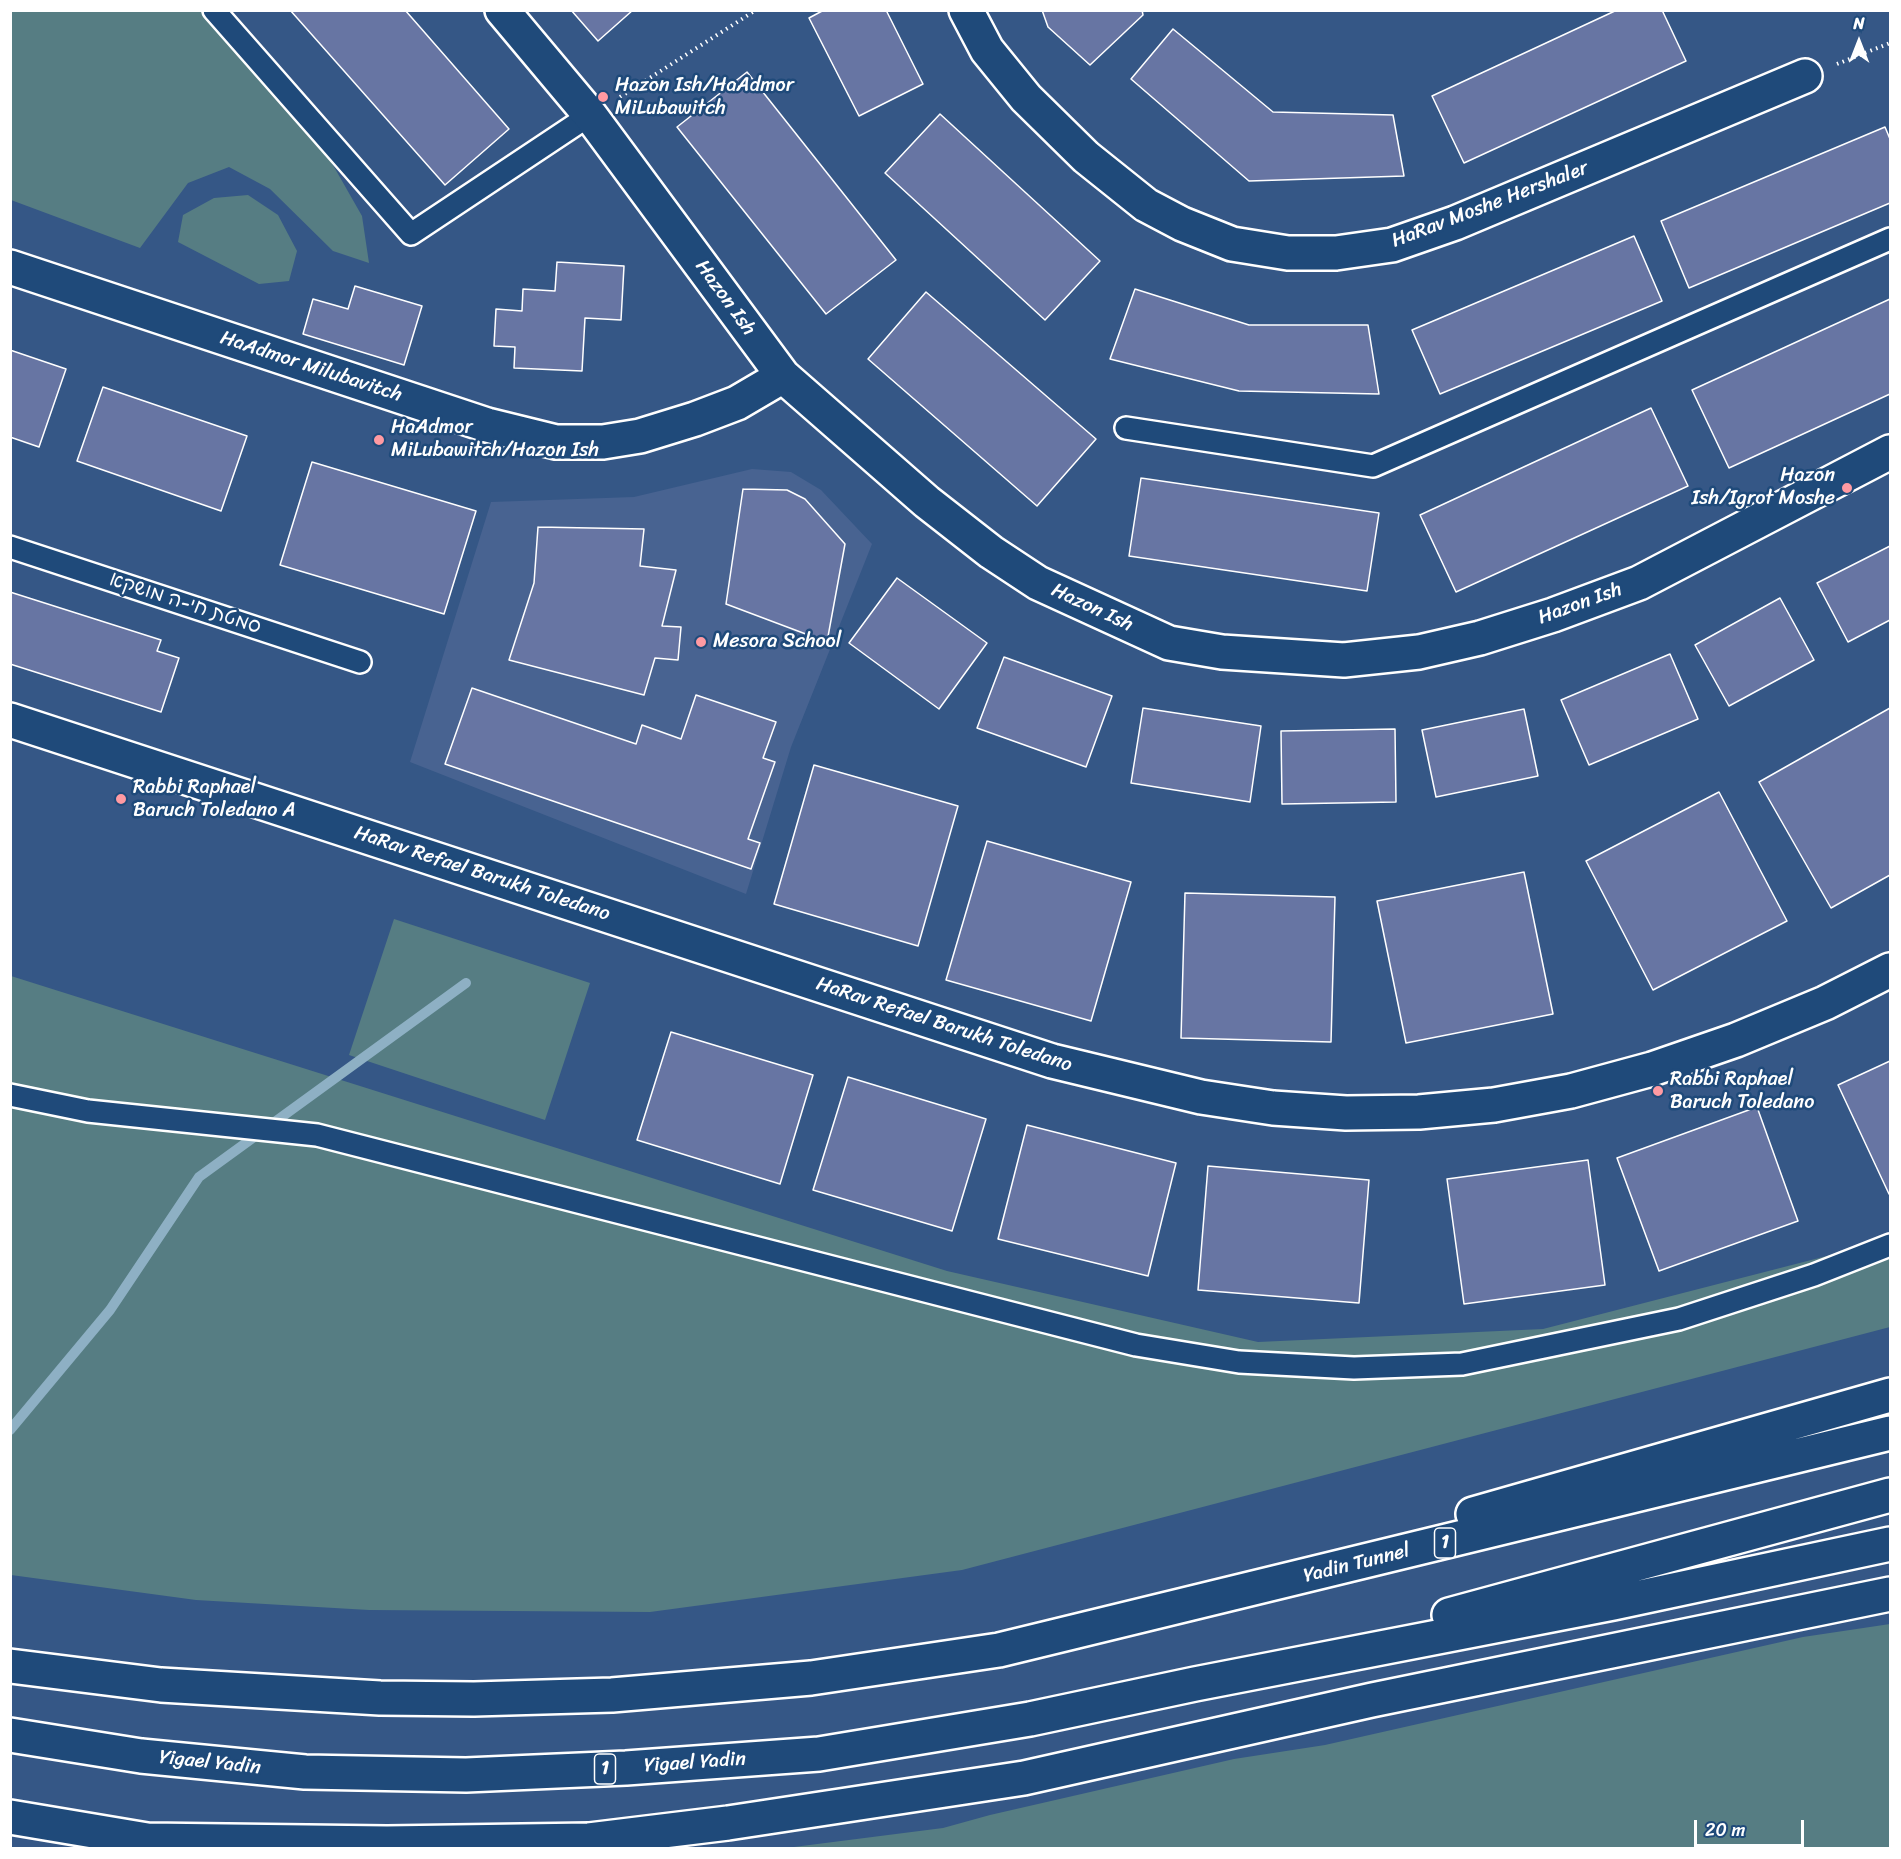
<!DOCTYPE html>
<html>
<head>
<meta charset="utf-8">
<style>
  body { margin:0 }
  #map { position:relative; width:1901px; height:1859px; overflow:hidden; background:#355786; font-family:Sriracha,sans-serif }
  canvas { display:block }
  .frame { position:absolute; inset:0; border:12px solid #fff; pointer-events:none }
  .north { position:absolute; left:1829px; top:12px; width:60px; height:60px; -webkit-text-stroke:4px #1f4a7a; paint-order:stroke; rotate:0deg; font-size:16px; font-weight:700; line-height:24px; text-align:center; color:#fff }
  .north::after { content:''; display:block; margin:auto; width:21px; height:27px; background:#fff; clip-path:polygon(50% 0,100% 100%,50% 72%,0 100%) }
  .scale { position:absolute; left:1694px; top:1820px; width:110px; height:27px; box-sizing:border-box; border:3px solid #fff; border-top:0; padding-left:8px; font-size:18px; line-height:21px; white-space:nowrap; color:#fff; -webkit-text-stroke:4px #1f4a7a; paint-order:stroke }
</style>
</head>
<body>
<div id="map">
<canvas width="1901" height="1859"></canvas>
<div class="frame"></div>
<div class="north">N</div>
<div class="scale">20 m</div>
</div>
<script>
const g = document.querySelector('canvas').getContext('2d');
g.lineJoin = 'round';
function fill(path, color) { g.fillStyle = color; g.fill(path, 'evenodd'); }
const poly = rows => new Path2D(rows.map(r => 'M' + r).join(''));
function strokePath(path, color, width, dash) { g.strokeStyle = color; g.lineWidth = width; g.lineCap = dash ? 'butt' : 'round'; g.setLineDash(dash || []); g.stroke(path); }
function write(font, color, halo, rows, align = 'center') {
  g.font = font + ' Sriracha,"Playpen Sans Hebrew",sans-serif'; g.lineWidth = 5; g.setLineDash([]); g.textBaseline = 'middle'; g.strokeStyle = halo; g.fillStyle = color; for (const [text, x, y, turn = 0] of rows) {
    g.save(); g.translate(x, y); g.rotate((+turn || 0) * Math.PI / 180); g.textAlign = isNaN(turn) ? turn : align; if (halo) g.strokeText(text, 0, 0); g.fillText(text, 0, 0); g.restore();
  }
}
fill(poly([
  [752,469,791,472,821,490,872,544,791,747,746,894,410,762,491,502,634,497]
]), '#486391');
fill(poly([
  [10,11,204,11,317,137,362,216,369,263,333,251,270,189,229,167,188,183,140,248,11,200],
  [248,195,278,215,297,251,289,281,259,284,178,242,183,215,214,198],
  [394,919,590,983,545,1120,349,1055],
  [11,976,947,1271,1258,1342,1543,1329,1854,1249,1890,1233,1890,1327,962,1570,650,1612,369,1610,196,1600,11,1575],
  [1890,1624,1890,1848,786,1848,943,1828,990,1815,1234,1759,1325,1745,1803,1637]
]), '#567d83');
strokePath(poly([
  [10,1430,110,1310,199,1177,466,983]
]), '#8eb0c4', 10);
const building = poly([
  [290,10,405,10,509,129,445,185,290,10],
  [571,10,633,10,598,41,571,10],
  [824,10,886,10,923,84,859,116,809,18,824,10],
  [1042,10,1142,10,1143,15,1090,65,1048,27,1042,10],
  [1617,10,1662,10,1686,61,1464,163,1432,96,1617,10],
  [1173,29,1273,112,1393,115,1404,176,1249,181,1131,79,1173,29],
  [747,72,896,260,826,314,677,127,747,72],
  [940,114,1100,261,1045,320,885,173,940,114],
  [1885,127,1890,139,1890,203,1689,288,1661,221,1885,127],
  [1634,236,1662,301,1440,394,1412,330,1634,236],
  [557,262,624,266,621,320,585,318,582,371,514,368,515,347,494,346,496,309,522,311,523,289,555,291,557,262],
  [355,286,422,306,404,365,303,334,313,299,348,309,355,286],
  [1135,289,1249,325,1368,325,1379,394,1239,391,1110,359,1135,289],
  [926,292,1096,439,1037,506,868,359,926,292],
  [1890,299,1890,394,1729,468,1692,390,1890,299],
  [10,350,66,369,39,447,10,437,10,350],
  [103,387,247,436,221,511,77,461,103,387],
  [1651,408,1688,486,1456,592,1420,515,1651,408],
  [312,462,476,511,444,614,280,565,312,462],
  [1141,478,1379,513,1367,591,1129,556,1141,478],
  [743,489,787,490,805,499,845,544,827,642,726,604,743,489],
  [538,527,644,529,640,566,676,570,662,626,681,627,678,660,655,658,644,695,509,660,534,583,538,527],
  [1890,546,1890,620,1848,642,1817,583,1890,546],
  [897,578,987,643,939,709,849,643,897,578],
  [10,592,161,640,157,651,179,658,161,712,10,664,10,592],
  [1780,598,1814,660,1729,706,1695,645,1780,598],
  [1670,654,1698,719,1589,765,1561,700,1670,654],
  [1004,657,1112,696,1086,767,977,728,1004,657],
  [472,688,636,744,642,725,681,739,696,695,776,722,763,758,775,762,748,839,760,843,751,869,445,764,472,688],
  [1143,708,1261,726,1250,802,1131,783,1143,708],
  [1890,708,1890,875,1831,908,1759,782,1890,708],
  [1524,709,1538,776,1436,797,1422,730,1524,709],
  [1395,729,1396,802,1282,804,1281,731,1395,729],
  [814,765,958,806,918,946,774,904,814,765],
  [1719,792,1787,921,1653,990,1586,861,1719,792],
  [987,841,1131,882,1091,1021,946,980,987,841],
  [1524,872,1553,1014,1406,1043,1377,901,1524,872],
  [1185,893,1335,897,1331,1042,1181,1038,1185,893],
  [671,1032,813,1075,780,1184,637,1140,671,1032],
  [1890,1061,1890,1193,1889,1194,1838,1085,1890,1061],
  [848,1077,986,1119,952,1231,813,1190,848,1077],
  [1757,1107,1798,1221,1659,1271,1617,1158,1757,1107],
  [1027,1125,1176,1163,1148,1276,998,1239,1027,1125],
  [1588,1160,1605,1285,1464,1304,1447,1179,1588,1160],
  [1208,1166,1369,1180,1359,1303,1198,1290,1208,1166]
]);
fill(building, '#6775a3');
strokePath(building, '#fff', 1.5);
const service = poly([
  [214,10,411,234,590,115],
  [1126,428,1373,466,1890,239],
  [10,547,360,662],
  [10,1095,88,1111,317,1135,1136,1345,1239,1362,1354,1368,1462,1364,1679,1319,1814,1275,1890,1245]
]);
const minor = poly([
  [966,10,987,50,1026,98,1086,157,1146,205,1182,224,1232,244,1288,253,1336,253,1392,245,1455,223,1805,76],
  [10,720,1052,1061,1201,1097,1273,1108,1346,1113,1419,1112,1494,1105,1571,1091,1652,1069,1736,1040,1825,1003,1890,970]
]);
const tertiary = poly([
  [502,10,590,115,783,376,927,502,991,552,1038,583,1169,643,1222,652,1344,660,1419,652,1480,638,1553,615,1639,583,1890,452],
  [10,267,487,425,556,442,603,442,640,436,695,419,737,403,783,376]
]);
const trunk = poly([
  [1473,1514,1890,1395],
  [1449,1615,1890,1495],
  [10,1666,161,1685,380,1698,474,1699,612,1695,811,1678,999,1650,1890,1433],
  [10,1735,141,1756,305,1772,466,1775,626,1768,819,1754,1030,1719,1195,1684,1613,1603,1890,1544],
  [10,1817,147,1840,387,1843,589,1840,728,1823,1024,1778,1372,1700,1890,1594]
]);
strokePath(service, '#fff', 26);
strokePath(minor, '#fff', 38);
strokePath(tertiary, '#fff', 38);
strokePath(trunk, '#fff', 38);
strokePath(poly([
  [1837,64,1890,43],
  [620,97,756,10]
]), '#fff', 4, [1.5, 4.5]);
strokePath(service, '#1f4a7a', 21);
strokePath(minor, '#1f4a7a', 33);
strokePath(tertiary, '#1f4a7a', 33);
strokePath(trunk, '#1f4a7a', 33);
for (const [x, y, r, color] of [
  [603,97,6,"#ff9aa2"],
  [379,440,6,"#ff9aa2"],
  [1847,488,6,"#ff9aa2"],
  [701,642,6,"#ff9aa2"],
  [121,799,6,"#ff9aa2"],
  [1658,1091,6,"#ff9aa2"]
]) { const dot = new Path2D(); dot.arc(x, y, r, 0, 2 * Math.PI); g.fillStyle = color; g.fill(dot); strokePath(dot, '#1f4a7a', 2); }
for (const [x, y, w] of [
  [1445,1543,21],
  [605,1769,21]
]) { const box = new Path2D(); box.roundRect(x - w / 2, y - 15, w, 30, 4.5); g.fillStyle = '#1f4a7a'; g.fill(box); strokePath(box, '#fff', 1.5); }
write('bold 18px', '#fff', null, [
  ["1",1445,1543],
  ["1",605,1769]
]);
write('20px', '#fff', '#1f4a7a', [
  ["Hazon Ish/HaAdmor",615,86],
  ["MiLubawitch",615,109],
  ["HaAdmor",391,428],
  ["MiLubawitch/Hazon Ish",391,451],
  ["Hazon",1835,476,"right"],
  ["Ish/Igrot Moshe",1835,499,"right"],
  ["Mesora School",713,642],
  ["Rabbi Raphael",133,788],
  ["Baruch Toledano A",133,811],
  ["Rabbi Raphael",1670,1080],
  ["Baruch Toledano",1670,1103]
], 'left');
write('20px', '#fff', '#1f4a7a', [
  ["HaRav Moshe Hershaler",1490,205,-21],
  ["Hazon Ish",725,298,54],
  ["HaAdmor Milubavitch",311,367,18],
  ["סמטת חי-ה מושקא",185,604,18],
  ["Hazon Ish",1580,604,-20],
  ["Hazon Ish",1092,608,25],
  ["HaRav Refael Barukh Toledano",482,874,18],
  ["HaRav Refael Barukh Toledano",944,1025,18],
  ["Yadin Tunnel",1357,1564,-14],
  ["Yigael Yadin",210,1763,6],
  ["Yigael Yadin",695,1763,-4]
]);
</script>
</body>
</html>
